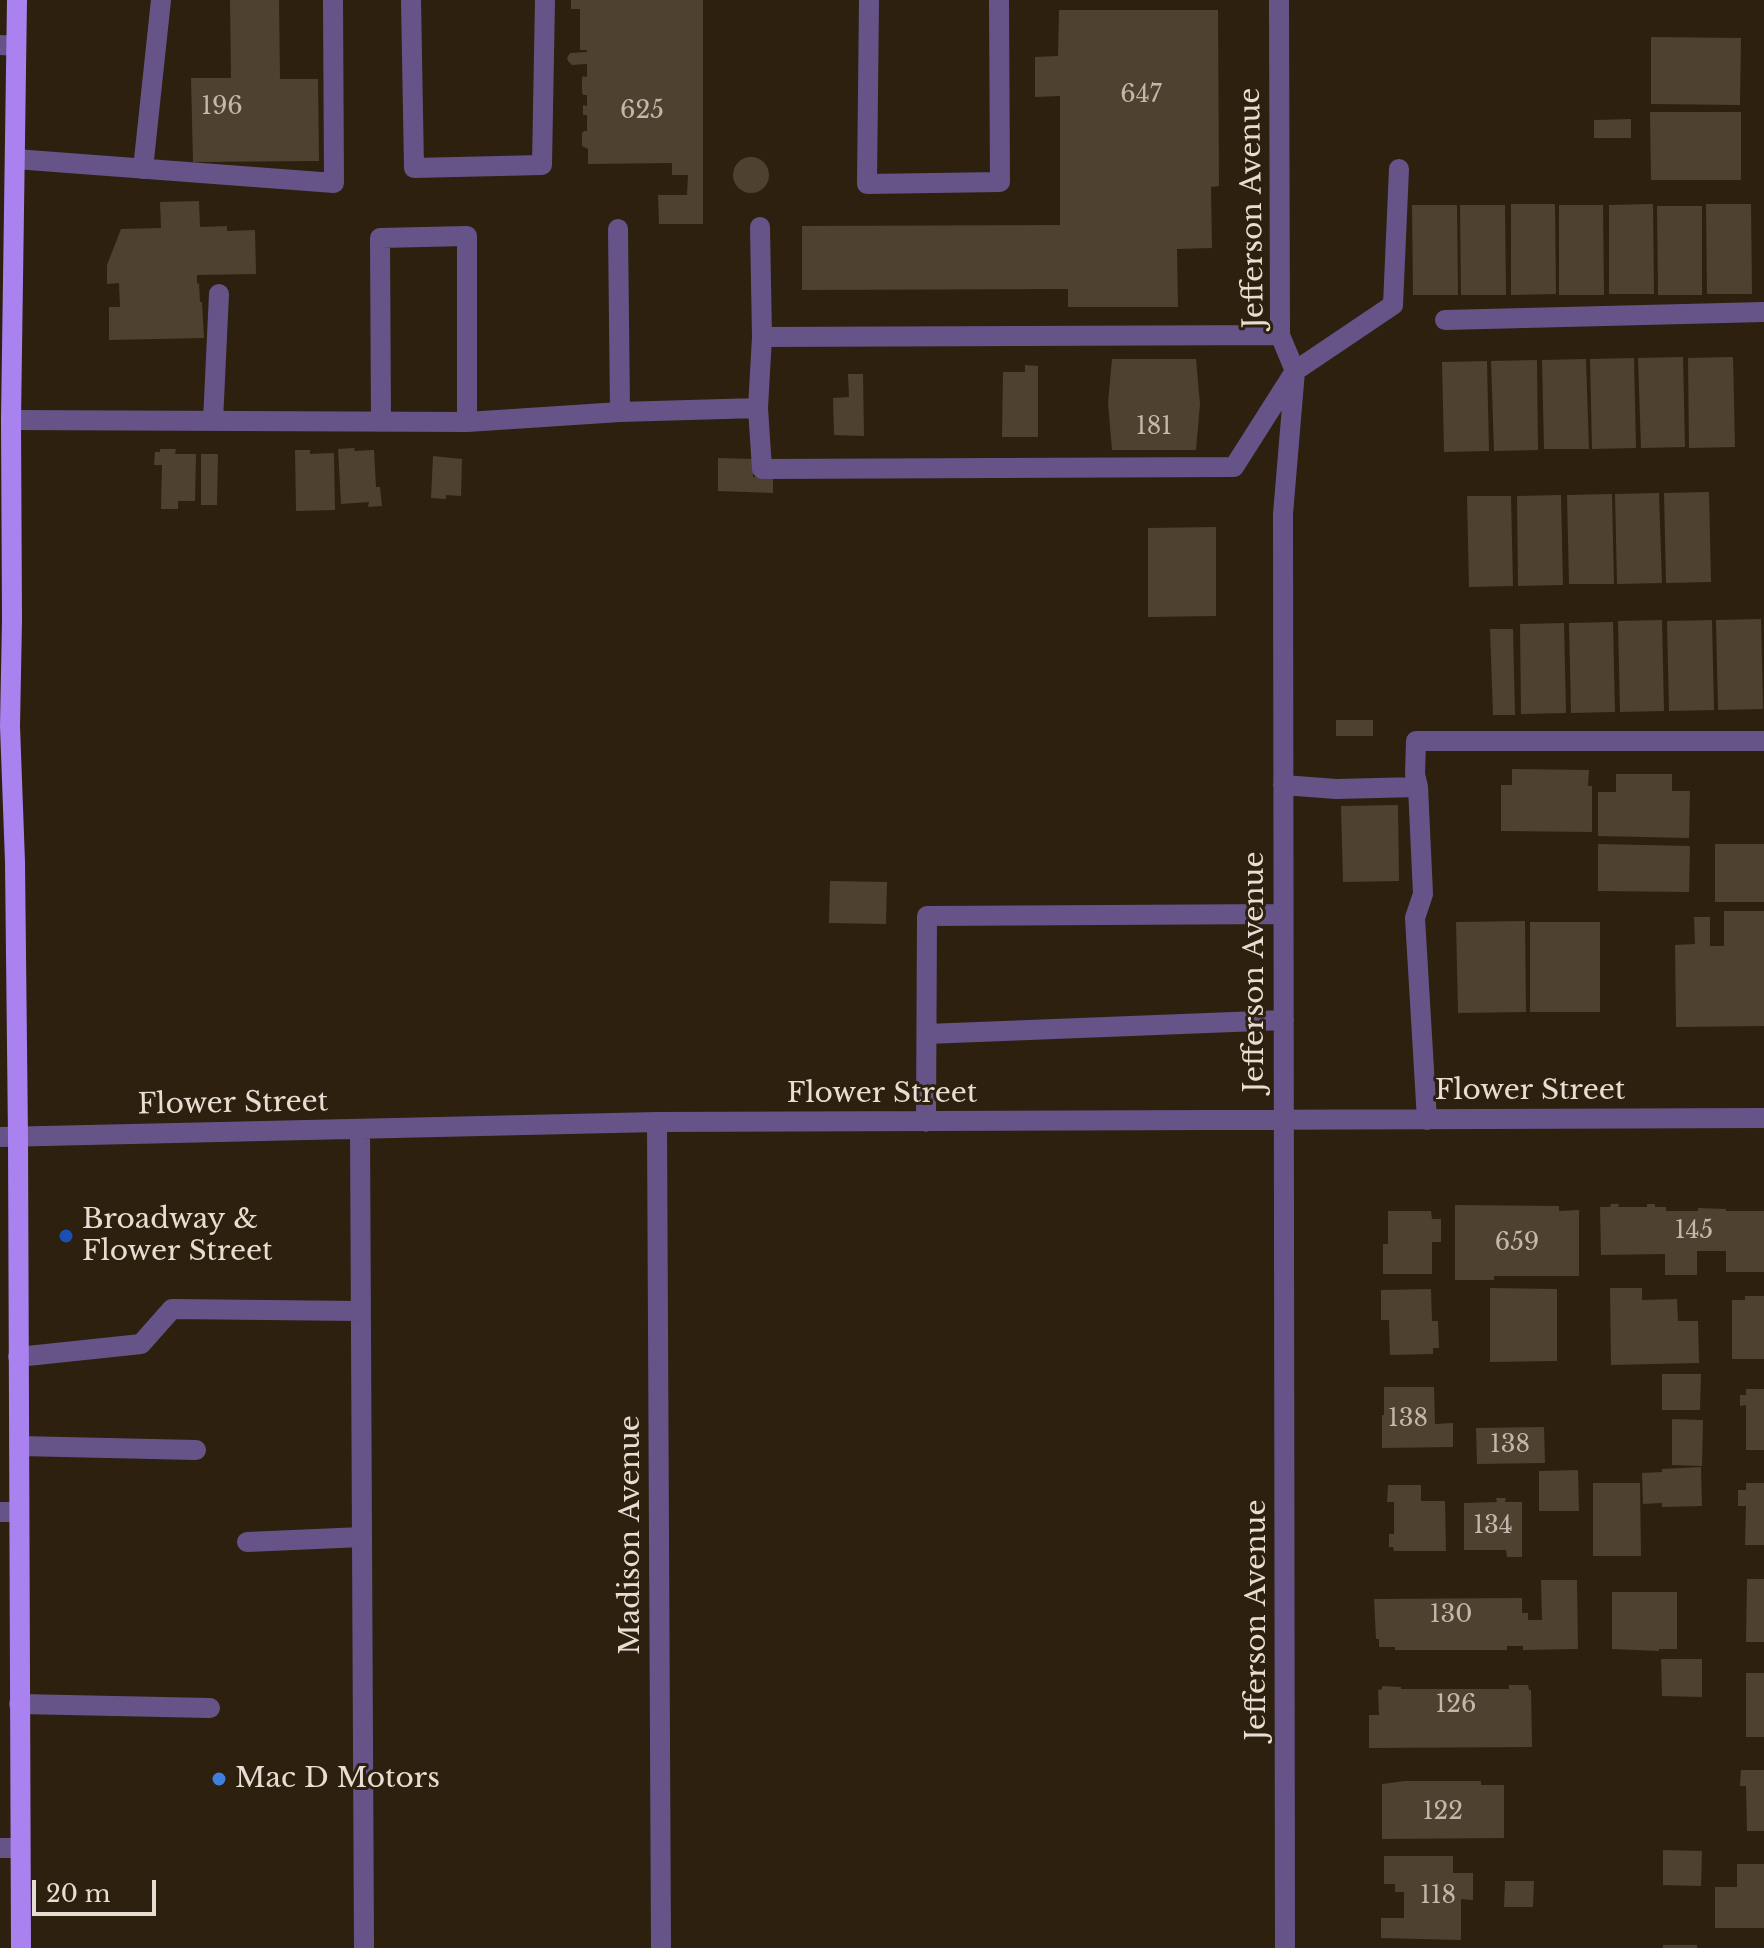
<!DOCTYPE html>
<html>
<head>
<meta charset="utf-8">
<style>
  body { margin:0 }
  #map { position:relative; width:1764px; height:1948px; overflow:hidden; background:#2d200e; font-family:"Libre Baskerville",serif }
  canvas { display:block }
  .scale { position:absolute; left:32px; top:1880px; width:124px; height:36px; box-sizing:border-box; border:4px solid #e7ded3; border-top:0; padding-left:10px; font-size:24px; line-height:28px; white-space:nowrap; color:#e7ded3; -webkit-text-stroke:6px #2d200e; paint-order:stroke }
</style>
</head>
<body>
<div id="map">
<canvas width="1764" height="1948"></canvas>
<div class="scale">20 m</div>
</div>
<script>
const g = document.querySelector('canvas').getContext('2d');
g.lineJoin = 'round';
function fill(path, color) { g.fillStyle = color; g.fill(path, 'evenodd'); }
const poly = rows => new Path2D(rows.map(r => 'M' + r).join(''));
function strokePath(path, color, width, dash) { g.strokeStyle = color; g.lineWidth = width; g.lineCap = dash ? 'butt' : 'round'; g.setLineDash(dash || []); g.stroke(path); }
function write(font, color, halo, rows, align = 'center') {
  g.font = font + ' "Libre Baskerville",serif'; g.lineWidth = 6; g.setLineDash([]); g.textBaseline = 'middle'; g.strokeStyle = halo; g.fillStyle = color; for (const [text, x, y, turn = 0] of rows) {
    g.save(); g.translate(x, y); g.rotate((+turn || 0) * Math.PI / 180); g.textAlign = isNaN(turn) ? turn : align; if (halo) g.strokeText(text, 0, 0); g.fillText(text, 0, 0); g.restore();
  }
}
fill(poly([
  [230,0,279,0,280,79,318,79,319,161,193,162,191,78,231,78],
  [571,0,703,0,703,224,659,224,658,195,687,195,688,175,672,175,672,163,588,164,588,149,582,146,582,133,584,131,587,131,587,115,583,115,583,105,587,106,587,95,583,95,582,92,582,79,583,76,587,77,587,64,572,65,568,61,567,58,570,53,587,52,587,50,580,50,580,9,571,9],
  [1059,10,1218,10,1219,186,1211,187,1212,248,1177,249,1178,307,1068,307,1068,289,802,290,802,226,1060,225,1060,96,1035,97,1035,57,1058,56],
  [1651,37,1741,38,1740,105,1651,104],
  [1650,112,1741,112,1741,180,1651,180],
  [1631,119,1631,138,1594,138,1594,120],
  '733 175a18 18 0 1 1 36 0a18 18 0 1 1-36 0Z',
  [199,201,200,227,227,226,227,231,255,230,256,274,197,275,197,284,199,283,200,302,202,302,204,338,109,340,109,307,120,307,119,283,107,284,107,265,121,229,161,228,160,202],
  [1511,204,1555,204,1556,294,1511,295],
  [1653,204,1654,294,1609,294,1609,205],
  [1706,204,1751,204,1752,294,1707,294],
  [1412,205,1457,205,1458,295,1413,295],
  [1460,205,1505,205,1506,295,1461,295],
  [1559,205,1603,205,1604,295,1559,295],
  [1657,206,1702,206,1702,295,1658,295],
  [1683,357,1685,447,1641,448,1638,358],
  [1733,357,1735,447,1689,448,1688,358],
  [1634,358,1636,448,1592,449,1590,359],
  [1112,359,1196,359,1200,404,1196,450,1112,450,1108,403],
  [1586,359,1589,449,1544,449,1542,360],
  [1537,360,1538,450,1494,451,1491,361],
  [1487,361,1489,451,1444,452,1442,362],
  [1025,365,1038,366,1038,437,1002,437,1003,372,1025,372],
  [848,374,863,374,864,436,834,435,833,398,849,397],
  [355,448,354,451,374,450,376,487,380,487,382,506,368,507,369,502,341,504,338,449],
  [160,449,176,449,175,454,196,454,195,501,178,501,178,509,161,509,162,465,154,465,155,452,160,452],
  [295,450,310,450,310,454,334,453,335,510,296,511],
  [201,454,218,454,217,505,201,505],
  [433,456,462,459,461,496,446,495,446,499,431,498],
  [718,458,754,459,753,477,773,478,773,493,718,491],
  [1709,492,1711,582,1666,583,1664,493],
  [1659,493,1662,583,1617,584,1615,494],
  [1612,494,1614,584,1569,584,1567,495],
  [1561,495,1563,585,1518,586,1517,496],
  [1467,496,1511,496,1513,586,1469,587],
  [1216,527,1216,616,1148,617,1148,528],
  [1761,619,1763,709,1718,710,1716,620],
  [1662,620,1664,711,1620,712,1618,621],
  [1712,620,1714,710,1669,711,1667,621],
  [1613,622,1615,712,1571,713,1569,623],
  [1564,623,1566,713,1521,714,1520,624],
  [1490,629,1513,629,1515,715,1493,715],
  [1336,720,1373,720,1373,736,1336,736],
  [1512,769,1589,770,1588,786,1592,786,1592,832,1501,831,1501,785,1512,785],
  [1616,774,1672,774,1672,791,1690,791,1689,838,1598,836,1598,792,1616,792],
  [1398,805,1399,881,1343,882,1341,806],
  [1598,844,1690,846,1689,892,1598,891],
  [1715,844,1764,844,1764,902,1715,902],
  [830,881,887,882,886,924,829,923],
  [1724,911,1764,911,1764,1026,1676,1027,1675,945,1695,944,1694,917,1710,917,1710,946,1724,946],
  [1525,921,1526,1012,1458,1013,1456,922],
  [1530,922,1600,922,1600,1012,1530,1012],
  [1611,1204,1619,1204,1618,1207,1647,1207,1647,1204,1655,1204,1655,1207,1666,1207,1666,1211,1698,1211,1698,1208,1726,1209,1726,1211,1764,1211,1764,1272,1726,1272,1726,1251,1697,1251,1697,1275,1665,1275,1665,1254,1601,1255,1600,1207,1610,1207],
  [1455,1205,1559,1206,1559,1211,1579,1210,1579,1276,1494,1276,1494,1280,1455,1280],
  [1388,1211,1431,1211,1432,1219,1441,1219,1441,1242,1432,1242,1432,1274,1383,1274,1383,1244,1388,1244],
  [1490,1288,1557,1289,1557,1361,1490,1362],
  [1610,1288,1642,1288,1642,1300,1677,1299,1678,1321,1698,1321,1699,1363,1611,1365],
  [1431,1289,1432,1321,1438,1321,1439,1348,1433,1348,1433,1354,1390,1355,1389,1320,1381,1320,1381,1290],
  [1745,1296,1764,1296,1764,1359,1732,1359,1732,1300,1745,1300],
  [1662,1374,1701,1374,1700,1410,1662,1410],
  [1384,1387,1434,1387,1435,1424,1453,1423,1453,1447,1382,1448,1382,1415,1384,1415],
  [1746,1389,1764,1389,1764,1450,1746,1450,1746,1405,1740,1406,1740,1395,1746,1395],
  [1672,1419,1703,1420,1702,1466,1672,1465],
  [1544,1427,1545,1463,1477,1464,1476,1428],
  [1701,1467,1702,1506,1662,1507,1662,1503,1643,1504,1642,1473,1662,1472,1662,1469],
  [1578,1470,1579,1511,1539,1511,1539,1471],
  [1593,1483,1640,1483,1641,1556,1593,1556],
  [1746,1483,1764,1483,1764,1545,1745,1545,1746,1506,1738,1506,1738,1490,1746,1490],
  [1388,1485,1421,1485,1421,1501,1445,1501,1446,1551,1394,1551,1393,1547,1389,1547,1389,1534,1394,1534,1394,1502,1387,1502],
  [1496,1498,1506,1498,1505,1502,1522,1502,1522,1557,1507,1557,1506,1550,1464,1550,1464,1503,1497,1502],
  [1747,1579,1764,1579,1764,1642,1746,1642],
  [1541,1580,1577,1580,1578,1649,1523,1650,1523,1646,1507,1646,1507,1650,1395,1650,1395,1647,1379,1647,1379,1639,1376,1639,1374,1599,1522,1598,1522,1613,1528,1613,1528,1620,1542,1620],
  [1612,1592,1677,1592,1677,1649,1659,1649,1659,1651,1612,1649],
  [1661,1659,1702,1659,1702,1697,1662,1696],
  [1746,1673,1764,1673,1764,1737,1746,1737],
  [1509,1685,1528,1685,1529,1690,1531,1690,1532,1747,1369,1748,1369,1715,1379,1715,1378,1690,1382,1689,1382,1686,1401,1687,1401,1689,1509,1689],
  [1741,1770,1764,1770,1764,1831,1747,1831,1746,1786,1740,1786],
  [1405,1781,1481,1781,1481,1785,1504,1785,1504,1838,1382,1839,1382,1784],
  [1663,1850,1702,1851,1701,1886,1663,1885],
  [1384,1856,1453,1856,1453,1873,1473,1873,1473,1900,1461,1899,1461,1940,1381,1938,1381,1918,1404,1918,1404,1892,1395,1892,1395,1884,1384,1884],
  [1737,1864,1764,1864,1764,1928,1715,1928,1715,1887,1737,1887],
  [1505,1881,1534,1881,1533,1907,1504,1907],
  [1663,1945,1697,1945,1697,1948,1663,1948]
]), '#4f412f');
strokePath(poly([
  [411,0,414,168,542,165,545,0],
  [869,0,867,184,1000,182,999,0],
  [1279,0,1280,335,1295,371,1283,514,1285,1948],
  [0,45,16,46],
  [15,159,334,183,333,0],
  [143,169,161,0],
  [760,227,762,337,758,408,762,469,1234,467,1295,371,1393,305,1399,169],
  [618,229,620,412],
  [1445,320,1764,312],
  [762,337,1280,335],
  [11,420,467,422,620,412,758,408],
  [213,421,219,294],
  [381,422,380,238,467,236,467,422],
  [1283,785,1336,789,1418,787],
  [927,1034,1284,1020],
  [1427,1120,1415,918,1423,894,1418,787,1415,774,1416,741,1764,741],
  [657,1122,661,1948],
  [926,1122,927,916,1283,914],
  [360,1129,364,1948],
  [0,1137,657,1122,1764,1118],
  [18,1357,141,1344,172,1309,360,1311],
  [19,1446,196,1450],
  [0,1512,19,1512],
  [247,1542,362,1537],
  [19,1704,210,1708],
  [0,1848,20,1848]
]), '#665488', 20);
strokePath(poly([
  [17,0,11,420,12,620,10,726,15,862,18,1137,21,1948]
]), '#a982ef', 20);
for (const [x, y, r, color] of [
  [66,1236,8,"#1a4fb4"],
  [219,1779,8,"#3f7fe0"]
]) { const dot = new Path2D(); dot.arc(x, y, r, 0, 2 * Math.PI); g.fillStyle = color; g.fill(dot); strokePath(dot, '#2d200e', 3); }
write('24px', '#c1b7aa', null, [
  ["647",1141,95],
  ["196",222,107],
  ["625",642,111],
  ["181",1154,427],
  ["145",1694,1231],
  ["659",1517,1243],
  ["138",1408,1419],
  ["138",1510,1445],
  ["134",1493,1526],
  ["130",1451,1615],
  ["126",1456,1705],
  ["122",1443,1812],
  ["118",1438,1896]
]);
write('28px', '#e7ded3', '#2d200e', [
  ["Jefferson Avenue",1253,208,-91],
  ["Jefferson Avenue",1255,972,-90],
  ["Flower Street",1530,1091],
  ["Flower Street",882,1094],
  ["Flower Street",233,1104,-1],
  ["Madison Avenue",631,1535,-90],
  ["Jefferson Avenue",1257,1620,-90]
]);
write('28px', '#e7ded3', '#2d200e', [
  ["Broadway &",82,1220],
  ["Flower Street",82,1252],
  ["Mac D Motors",235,1779]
], 'left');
</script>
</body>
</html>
